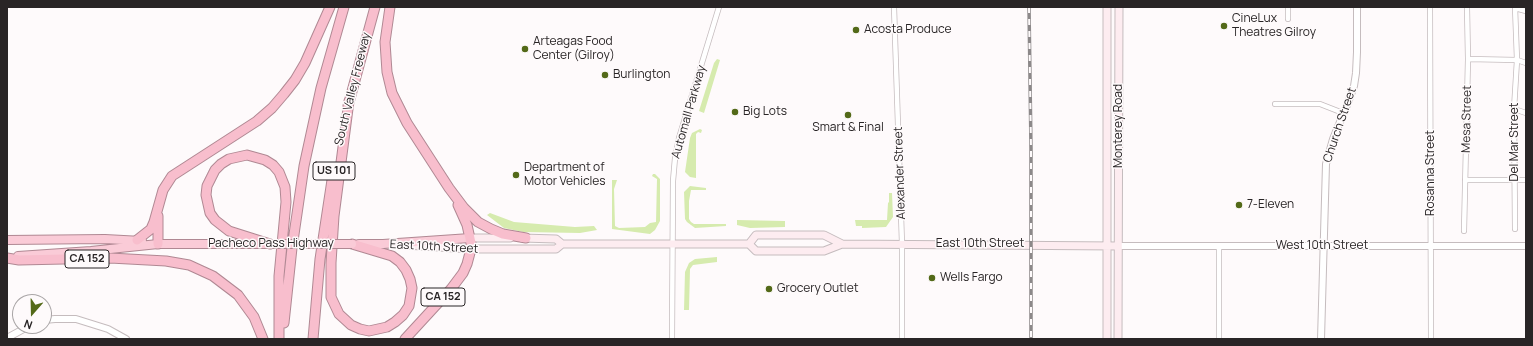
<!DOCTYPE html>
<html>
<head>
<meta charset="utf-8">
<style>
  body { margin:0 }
  #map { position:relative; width:1533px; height:346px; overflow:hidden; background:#fefafb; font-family:Manrope,sans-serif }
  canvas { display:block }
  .frame { position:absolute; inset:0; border:8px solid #292526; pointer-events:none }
  .north { position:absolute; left:12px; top:294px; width:40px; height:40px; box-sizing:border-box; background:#fefafb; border:1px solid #a9a5a6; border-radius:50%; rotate:200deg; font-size:11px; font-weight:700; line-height:16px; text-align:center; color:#292526 }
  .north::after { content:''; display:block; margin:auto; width:14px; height:18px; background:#536918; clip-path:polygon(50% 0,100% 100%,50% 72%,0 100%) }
</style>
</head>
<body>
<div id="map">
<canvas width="1533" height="346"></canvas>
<div class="frame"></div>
<div class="north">N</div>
</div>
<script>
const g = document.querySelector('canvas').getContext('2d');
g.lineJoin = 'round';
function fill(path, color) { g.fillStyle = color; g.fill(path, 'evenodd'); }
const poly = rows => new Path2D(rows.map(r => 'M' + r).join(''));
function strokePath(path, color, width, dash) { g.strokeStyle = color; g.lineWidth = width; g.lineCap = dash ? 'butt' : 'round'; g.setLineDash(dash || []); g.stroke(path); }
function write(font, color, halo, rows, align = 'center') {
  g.font = font + ' Manrope,sans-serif'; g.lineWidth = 3; g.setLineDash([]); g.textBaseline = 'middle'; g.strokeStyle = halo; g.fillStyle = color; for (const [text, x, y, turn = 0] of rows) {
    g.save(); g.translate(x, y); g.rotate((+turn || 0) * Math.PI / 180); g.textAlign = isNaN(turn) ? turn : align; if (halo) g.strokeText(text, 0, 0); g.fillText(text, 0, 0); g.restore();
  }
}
fill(poly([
  [717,59,720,60,704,113,699,111,714,63],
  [700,129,702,130,701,133,698,132,696,134,696,178,690,177,685,172,690,138,692,133],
  [653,174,655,174,660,179,660,221,655,230,650,234,612,229,612,180,617,180,614,189,615,226,619,228,645,227,650,223,656,222,657,179,652,176],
  [690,186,706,188,706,190,691,190,689,201,689,219,691,222,694,224,726,224,726,226,695,228,687,222,685,219,684,192],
  [889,193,892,193,893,217,886,227,862,228,862,226,856,226,855,220,887,220,888,203,889,202],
  [490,213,514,222,575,227,594,226,597,230,580,233,523,232,504,228,487,215],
  [737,220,785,221,785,227,750,228,737,225],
  [717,257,717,262,693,265,690,269,689,310,684,310,685,272,689,263,695,259]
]), '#d6ebae');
const minor = poly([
  [894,7,902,244,902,339],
  [1430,7,1431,339],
  [1515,8,1526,11],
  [1288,19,1288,7],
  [1468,59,1517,60,1526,63],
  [1275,104,1320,104,1343,113],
  [1514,109,1526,113],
  [1465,180,1526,180],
  [1515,229,1514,109,1517,60,1515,7],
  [1464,231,1468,59,1467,7],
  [1219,246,1219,339],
  [672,339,673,181,675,158,679,138,719,7]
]);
const tertiary = poly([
  [1118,246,1526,246],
  [44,320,55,319,76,319,108,329,126,339],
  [7,338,29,326],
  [1321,339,1326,164,1333,139,1349,100,1354,86,1356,73,1357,52,1357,7]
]);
const secondary = poly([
  [470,238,510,238],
  [522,238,556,239,562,244],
  [749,244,756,235,824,235,842,244],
  [405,245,471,249,556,249,562,244,749,244,756,251,824,251,842,244,1118,246],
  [1107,339,1107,7],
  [1118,339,1119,7]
]);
const trunk = poly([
  [7,240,105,239,142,241],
  [359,244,383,244,470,238],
  [18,256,91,251,158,244,265,244]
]);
const motorway = poly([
  [390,7,385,42,387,72,392,93,407,123,449,188,464,208,478,222,491,229,503,234,526,238],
  [349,101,334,216,331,263,331,297,339,314,351,325,360,329,369,331,387,327,395,322,403,315,409,306,412,288,410,279,406,270,400,262,392,256,352,244],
  [348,106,375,7],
  [137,240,151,229,154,222,163,190,172,176,257,121,272,108,284,94,295,80,305,63,330,7],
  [158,244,158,216],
  [270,244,229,231,215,220,210,213,206,195,207,186,215,170,221,164,229,159,247,155,265,160,273,165,279,172,285,187,286,202,279,276,279,339],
  [7,258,19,260,110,258,166,261,189,265,213,276,238,295,254,317,263,339],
  [284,323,292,248,304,166,321,88,344,7],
  [313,339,320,259,332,180],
  [405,339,451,289,463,273,467,264,471,249,471,243,467,225,458,205]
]);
strokePath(minor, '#c5bcbe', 6);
strokePath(tertiary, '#c5bcbe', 8);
strokePath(secondary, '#c5bcbe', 9);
strokePath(trunk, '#b08893', 10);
strokePath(motorway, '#b08893', 11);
strokePath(minor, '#fff', 4.5);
strokePath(tertiary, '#fff', 6);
strokePath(secondary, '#fdecf0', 7);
strokePath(trunk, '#facbd7', 8);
strokePath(motorway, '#f8becd', 9);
const rail = poly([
  [1029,7,1031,149,1031,339]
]);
strokePath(rail, '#8c8889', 3.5);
strokePath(rail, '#fefafb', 2, [6]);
const trunkBridge = poly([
  [270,244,352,244]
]);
strokePath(trunkBridge, '#b08893', 10, []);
strokePath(trunkBridge, '#facbd7', 8);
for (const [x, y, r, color] of [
  [1224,26,4,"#536918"],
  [856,30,4,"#536918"],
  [525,49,4,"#536918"],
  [605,75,4,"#536918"],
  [735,112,4,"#536918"],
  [848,115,4,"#536918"],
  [516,175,4,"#536918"],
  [1239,205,4,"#536918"],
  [932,278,4,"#536918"],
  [769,289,4,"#536918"]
]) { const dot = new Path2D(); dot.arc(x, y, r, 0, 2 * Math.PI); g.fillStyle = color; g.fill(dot); strokePath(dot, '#fefafb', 1.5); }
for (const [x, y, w] of [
  [334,171,42],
  [87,259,44],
  [443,297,44]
]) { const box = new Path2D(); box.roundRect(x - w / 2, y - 9, w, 18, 3); g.fillStyle = '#fefafb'; g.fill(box); strokePath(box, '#292526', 1); }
write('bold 11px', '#292526', null, [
  ["US 101",334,171],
  ["CA 152",87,259],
  ["CA 152",443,297]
]);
write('12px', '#292526', '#fefafb', [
  ["CineLux",1232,19],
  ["Theatres Gilroy",1232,33],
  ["Acosta Produce",864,30],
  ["Arteagas Food",533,42],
  ["Center (Gilroy)",533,56],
  ["Burlington",613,75],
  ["Big Lots",743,112],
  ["Smart & Final",848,128,"center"],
  ["Department of",524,168],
  ["Motor Vehicles",524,182],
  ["7-Eleven",1247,205],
  ["Wells Fargo",940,278],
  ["Grocery Outlet",777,289]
], 'left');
write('12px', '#292526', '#fefafb', [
  ["South Valley Freeway",353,89,-76],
  ["Automall Parkway",689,112,-74],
  ["Mesa Street",1467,119,-89],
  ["Church Street",1340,125,-71],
  ["Monterey Road",1119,126,-90],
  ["Del Mar Street",1515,142,-90],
  ["Alexander Street",900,173,-92],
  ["Rosanna Street",1431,173,-90],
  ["Pacheco Pass Highway",271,244],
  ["East 10th Street",980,244],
  ["West 10th Street",1322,246],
  ["East 10th Street",434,247,3]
]);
</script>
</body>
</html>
